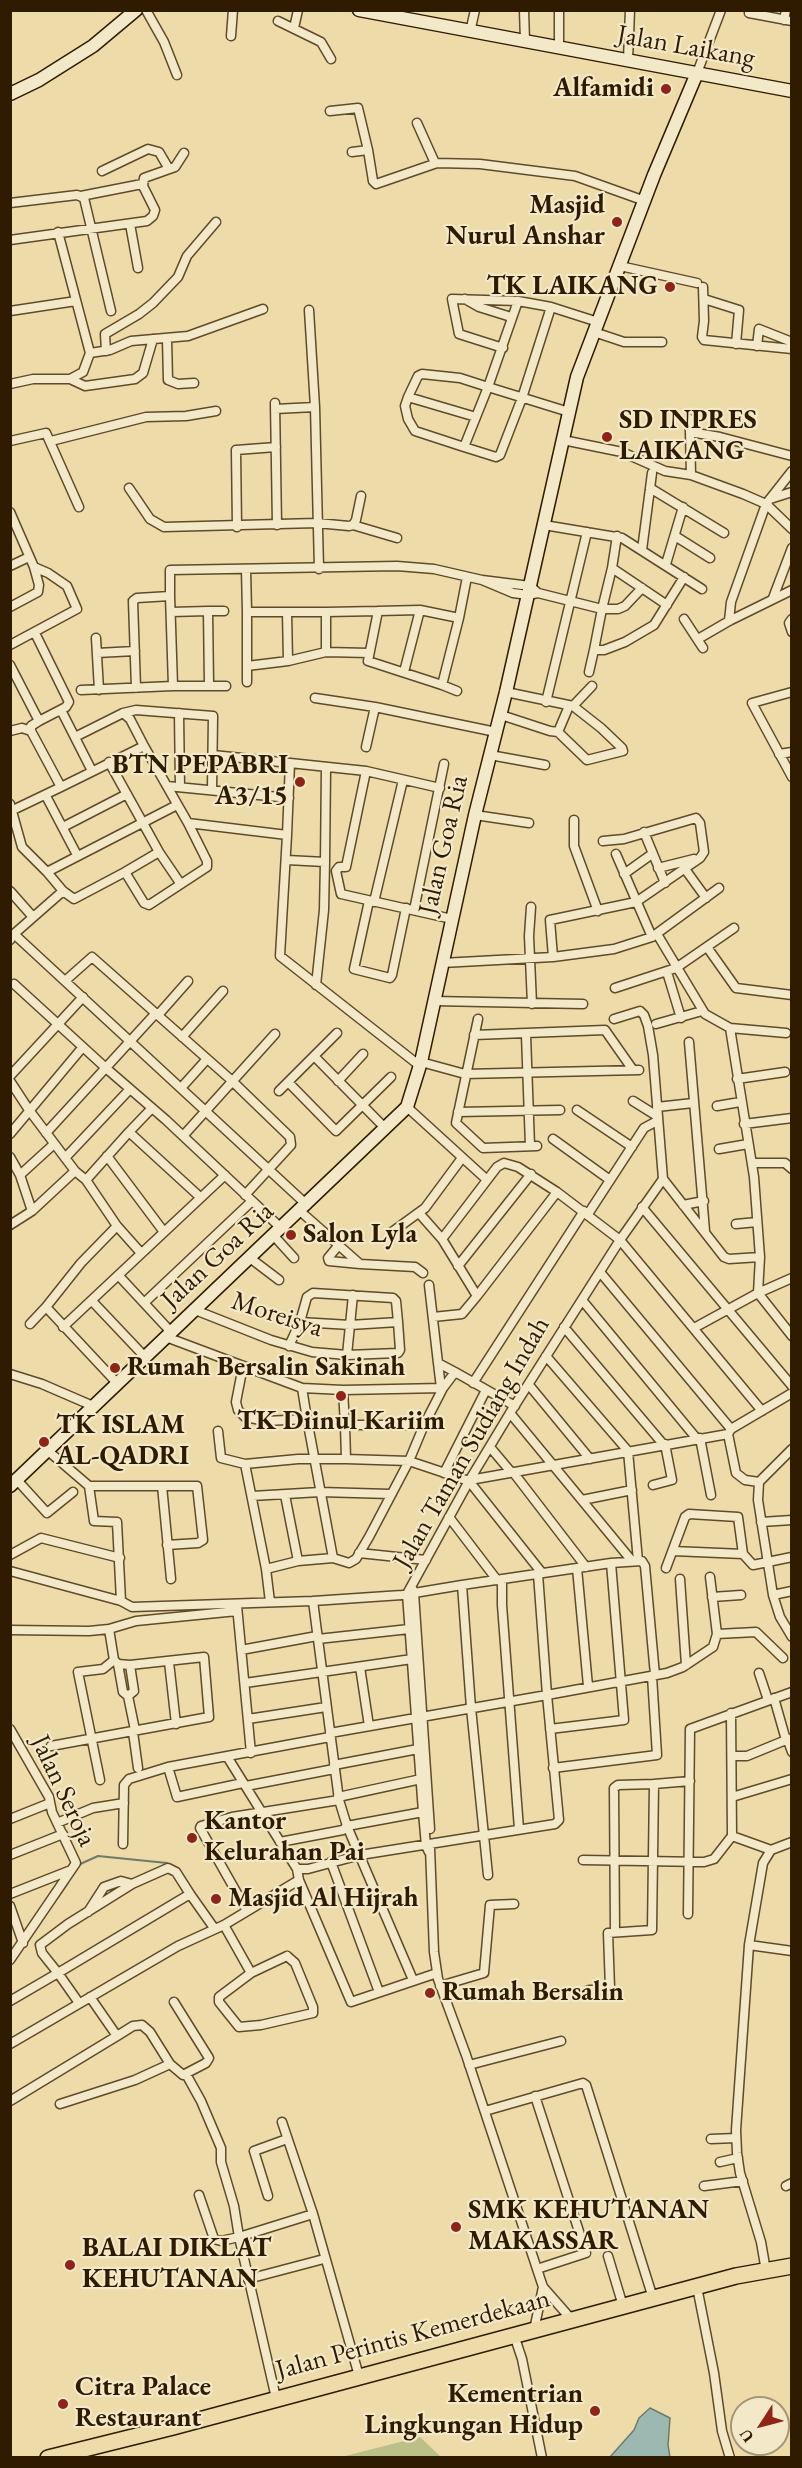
<!DOCTYPE html>
<html>
<head>
<meta charset="utf-8">
<style>
  body { margin:0 }
  #map { position:relative; width:802px; height:2468px; overflow:hidden; background:#eddba9; font-family:"EB Garamond",serif }
  canvas { display:block }
  .frame { position:absolute; inset:0; border:12px solid #2e1b00; pointer-events:none }
  .north { position:absolute; left:730px; top:2396px; width:60px; height:60px; box-sizing:border-box; background:#f3e8c7; border:2px solid #a49677; border-radius:50%; rotate:234deg; font-size:16px; font-weight:700; line-height:24px; text-align:center; color:#2e1b00 }
  .north::after { content:''; display:block; margin:auto; width:21px; height:27px; background:#8f2418; clip-path:polygon(50% 0,100% 100%,50% 72%,0 100%) }
</style>
</head>
<body>
<div id="map">
<canvas width="802" height="2468"></canvas>
<div class="frame"></div>
<div class="north">U</div>
</div>
<script>
const g = document.querySelector('canvas').getContext('2d');
g.lineJoin = 'round';
function fill(path, color) { g.fillStyle = color; g.fill(path, 'evenodd'); }
const poly = rows => new Path2D(rows.map(r => 'M' + r).join(''));
function strokePath(path, color, width, dash) { g.strokeStyle = color; g.lineWidth = width; g.lineCap = dash ? 'butt' : 'round'; g.setLineDash(dash || []); g.stroke(path); }
function write(font, color, halo, rows, align = 'center') {
  g.font = font + ' "EB Garamond",serif'; g.lineWidth = 4.5; g.setLineDash([]); g.textBaseline = 'middle'; g.strokeStyle = halo; g.fillStyle = color; for (const [text, x, y, turn = 0] of rows) {
    g.save(); g.translate(x, y); g.rotate((+turn || 0) * Math.PI / 180); g.textAlign = isNaN(turn) ? turn : align; if (halo) g.strokeText(text, 0, 0); g.fillText(text, 0, 0); g.restore();
  }
}
fill(poly([
  [420,2437,441,2457,341,2457]
]), '#bac087');
const water = poly([
  [650,2408,670,2418,668,2445,670,2457,610,2457,634,2430,639,2418,650,2408]
]);
fill(water, '#9bb9b0');
strokePath(water, '#6f7a6a', 1.5);
strokePath(poly([
  [78,1865,98,1856,167,1863,174,1867],
  [56,1900,68,1883],
  [10,1966,44,1917]
]), '#6f7a6a', 2);
const street = poly([
  [146,10,164,42,177,75],
  [524,10,525,41],
  [559,10,559,48],
  [749,13,792,21],
  [784,20,786,10],
  [278,21,321,42,331,59],
  [294,28,298,10],
  [470,32,475,10],
  [231,36,233,10],
  [628,60,630,10],
  [697,73,721,10],
  [330,111,358,108,368,150],
  [417,123,435,163],
  [352,152,368,150,373,181,376,184,437,163,480,164,575,176,645,201],
  [102,171,148,149,159,152,169,169],
  [81,196,142,184],
  [10,203,77,195,84,198,111,311],
  [130,224,138,268],
  [58,232,90,353,110,350,131,341,188,336,263,309],
  [10,240,147,221,153,216,155,210,143,186,144,178,175,167,184,153],
  [620,266,697,283],
  [703,287,704,321,702,337,704,340,792,349],
  [465,299,479,307,511,317],
  [704,299,739,310,736,344],
  [309,310,315,407,319,569],
  [10,311,76,301],
  [594,332,624,342,662,342],
  [167,339,168,380,178,384,194,383],
  [757,346,759,329,792,342],
  [503,348,459,334,452,299,518,301,551,307,598,322],
  [106,351,105,334,139,314,153,303,178,277,187,256,216,222],
  [70,379,85,386,135,379,143,373,153,339],
  [10,384,33,379,70,379,83,372,90,353],
  [408,397,418,376,422,374,460,378,488,387,518,301],
  [275,403,277,525],
  [275,409,315,407],
  [476,417,408,397,405,406,408,419,415,431,464,447,488,387,569,412],
  [689,419,690,432],
  [563,440,622,452,665,471,691,475,743,494,766,504,792,529],
  [10,441,46,433,79,507],
  [51,441,146,417,186,416,216,411],
  [464,447,496,457,500,455,522,398,551,307],
  [691,475,690,432,720,437,792,456],
  [129,488,150,519,164,527,317,523,349,526,353,525,356,520,361,496],
  [650,488,724,533],
  [770,499,792,492],
  [10,512,34,567,48,573,67,586,77,609,10,645],
  [353,525,397,538],
  [544,525,622,538,702,589],
  [237,527,236,450,276,447],
  [617,536,612,568,667,605],
  [675,536,710,558],
  [642,550,652,473],
  [666,564,683,507],
  [10,566,29,557],
  [612,568,602,609,618,609,625,606,642,588],
  [246,569,247,612],
  [538,593,528,595,513,593,482,580,530,586,538,593,602,609,594,650,604,650,625,642,654,625,684,577],
  [170,596,173,686],
  [773,598,792,548],
  [10,607,38,592,39,585,34,567],
  [208,611,224,611],
  [171,612,208,611,209,685],
  [326,612,287,612,288,661,326,652],
  [459,618,420,610,378,611,368,661,442,685,459,618,467,577],
  [684,619,703,648],
  [792,619,789,623,792,632],
  [729,621,731,602,766,504,792,471],
  [35,633,69,702,66,707,39,721],
  [96,638,99,690],
  [698,639,729,621,792,590],
  [97,653,135,651],
  [369,653,326,652,326,612,378,611],
  [10,665,39,721,31,726,31,731],
  [247,666,288,661],
  [404,672,420,610],
  [589,672,594,650],
  [247,682,247,612,287,612],
  [442,685,457,691],
  [136,688,133,601,137,598,170,596,170,570,397,566,434,569,482,580],
  [81,690,173,686,226,686],
  [506,692,573,706,601,728,622,748,623,751,587,760,558,732,569,706],
  [792,692,752,703,792,777],
  [315,698,375,707,366,747],
  [546,702,587,532],
  [573,706,592,686],
  [375,707,496,732],
  [61,710,92,771],
  [123,713,136,710,213,716,212,790],
  [179,713,180,787],
  [501,715,550,731,558,732],
  [10,731,22,728,31,731,61,787,144,746,188,823,287,835,280,956,420,1066],
  [75,737,123,713,130,719,144,746],
  [779,754,792,752],
  [213,755,290,763],
  [490,755,545,765],
  [109,762,159,852],
  [167,786,289,798],
  [440,788,366,771,346,867,339,867,336,871,341,894,452,919],
  [46,796,77,855],
  [10,804,22,847,47,872,63,891,14,934,10,940],
  [13,810,61,787],
  [475,815,529,823],
  [574,820,574,846,598,911],
  [63,827,127,794],
  [644,832,665,883],
  [287,835,290,763,366,771],
  [616,854,652,937,719,888],
  [287,860,325,862,326,768],
  [658,868,694,859],
  [685,869,706,898],
  [47,872,177,805],
  [125,872,159,852,180,883],
  [624,874,652,854],
  [10,891,33,917],
  [63,891,74,899,125,872,144,903,149,905,207,867,207,861,188,823],
  [369,901,354,969,390,978,392,975,406,908],
  [374,902,403,780],
  [531,907,529,936,532,1004],
  [414,910,444,764],
  [14,934,307,1205],
  [657,934,705,1014,730,1028,786,1033],
  [707,947,736,988,792,995],
  [553,957,550,920,636,902,700,858,704,852,700,823,696,818,624,839,603,841],
  [442,963,553,957,614,949,652,937],
  [667,972,681,1018],
  [65,981,92,957,230,1079,290,1137,291,1145,245,1195],
  [14,984,107,1069,166,1120,281,1228],
  [316,985,324,910,325,862],
  [615,988,676,968,734,928],
  [434,1001,583,1004],
  [158,1015,188,981],
  [478,1019,456,1123,483,1148,537,1146],
  [656,1024,702,1011],
  [730,1028,754,1177,760,1257,758,1293,792,1336],
  [474,1035,605,1030,633,1070],
  [526,1035,530,1146],
  [182,1037,223,991],
  [689,1042,705,1231],
  [314,1056,386,1129],
  [421,1062,465,1074,639,1070],
  [10,1076,83,997],
  [737,1079,785,1072],
  [10,1081,29,1110,75,1171,32,1211,10,1225],
  [338,1081,363,1054],
  [288,1082,336,1131,391,1077],
  [181,1088,207,1059],
  [279,1091,337,1033],
  [633,1101,657,1116],
  [717,1106,740,1102],
  [407,1107,486,1179],
  [657,1107,693,1103],
  [152,1108,129,1132,200,1197],
  [577,1110,632,1147],
  [458,1112,560,1110],
  [744,1124,792,1118],
  [46,1133,156,1013],
  [10,1134,82,1048],
  [183,1136,275,1034],
  [553,1139,610,1180],
  [719,1149,748,1144],
  [107,1156,164,1232],
  [10,1157,20,1175,32,1211],
  [65,1158,130,1089],
  [752,1163,785,1163,792,1169],
  [75,1171,86,1180,117,1226,141,1253],
  [20,1175,54,1144],
  [663,1179,724,1257,729,1259,760,1257],
  [86,1180,129,1132],
  [683,1205,704,1201],
  [642,1207,792,1386],
  [300,1211,360,1264,415,1267,423,1273],
  [419,1213,442,1239,477,1296,462,1314,433,1317],
  [588,1214,644,1128,657,1121],
  [736,1224,757,1222],
  [392,1232,425,1208,462,1158],
  [274,1236,294,1258],
  [442,1239,497,1167,504,1163,518,1167,557,1192,620,1240,762,1411],
  [338,1246,328,1258,329,1261,360,1264],
  [250,1258,279,1280],
  [458,1266,531,1174],
  [600,1272,731,1429],
  [119,1276,171,1332],
  [429,1285,438,1363,455,1372],
  [477,1296,557,1192],
  [582,1300,697,1439],
  [92,1301,145,1357],
  [144,1303,252,1201],
  [46,1307,81,1263,117,1226],
  [195,1310,271,1340,312,1352,347,1355,398,1353,400,1350,398,1322,350,1325,347,1355],
  [300,1322,307,1297,313,1293,393,1298,396,1301,398,1322],
  [30,1324,46,1307,117,1383],
  [63,1327,225,1175],
  [564,1327,663,1444],
  [694,1328,758,1293,792,1278],
  [166,1337,302,1388,343,1390,443,1388,455,1372,515,1406],
  [289,1346,300,1322,350,1325,353,1295],
  [546,1356,628,1451,638,1561],
  [438,1363,441,1388],
  [243,1366,236,1402,238,1410,245,1417,266,1421,307,1419,302,1388],
  [10,1374,42,1384,93,1406],
  [473,1383,584,1211],
  [529,1385,590,1459],
  [343,1390,345,1425,424,1425,443,1388],
  [510,1413,632,1561],
  [307,1419,333,1558,349,1563,356,1559,369,1537,409,1461,424,1425],
  [345,1425,346,1459],
  [218,1431,221,1458,245,1464],
  [728,1434,736,1473,745,1480,759,1482],
  [700,1438,711,1495],
  [490,1447,511,1472],
  [792,1449,759,1482,758,1500,773,1595,780,1617,792,1637],
  [47,1450,89,1486,197,1486,203,1540,198,1543,167,1545],
  [513,1472,586,1567],
  [444,1473,486,1390],
  [17,1480,47,1513,73,1492],
  [470,1480,728,1434,731,1429,792,1393],
  [653,1485,672,1480,665,1444],
  [89,1486,94,1521,117,1522,121,1601],
  [162,1486,171,1579],
  [285,1495,298,1561],
  [252,1496,320,1492,390,1494],
  [582,1500,632,1490],
  [449,1517,497,1580],
  [761,1522,792,1520],
  [673,1551,743,1554],
  [359,1553,426,1560],
  [10,1555,41,1538,120,1558],
  [577,1568,588,1686],
  [666,1568,685,1517,689,1514,738,1517,743,1554,753,1565,792,1557],
  [266,1569,245,1464,298,1459,346,1459,409,1461,469,1481,542,1573],
  [10,1571,121,1601,132,1607,313,1601],
  [538,1574,547,1695,667,1673,683,1667,713,1647,717,1634,710,1577],
  [502,1579,502,1605,519,1829],
  [680,1579,686,1665],
  [462,1585,611,1563,642,1561,645,1566,655,1675],
  [412,1588,414,1593,430,1829],
  [773,1595,792,1591],
  [712,1597,741,1595],
  [270,1602,266,1569,298,1561,333,1558],
  [237,1606,251,1753],
  [109,1629,114,1660,118,1664,123,1692,128,1696],
  [10,1630,89,1631,109,1629,136,1621,237,1611],
  [717,1634,756,1632,783,1658],
  [318,1639,409,1629],
  [241,1650,317,1636],
  [169,1662,176,1724],
  [130,1665,134,1691,128,1696,135,1730],
  [360,1667,369,1726],
  [759,1673,768,1700],
  [245,1683,412,1659],
  [731,1713,732,1836],
  [248,1719,326,1707],
  [10,1729,49,1797,52,1812,76,1863,10,1960],
  [550,1729,624,1720,611,1563],
  [133,1732,138,1768],
  [787,1738,792,1752],
  [51,1746,209,1717,204,1657,130,1665,118,1664],
  [732,1756,747,1756,786,1740,774,1698],
  [228,1758,297,1869,299,1880,351,2002,437,1973],
  [334,1765,418,1749],
  [168,1767,177,1797,243,1783],
  [553,1768,657,1755,652,1676],
  [100,1780,78,1672,103,1669,114,1660],
  [246,1786,334,1769],
  [338,1797,421,1779],
  [732,1797,792,1779],
  [10,1819,50,1803],
  [57,1823,93,1808,124,1803],
  [280,1842,343,1830,347,1826,423,1812],
  [123,1844,124,1785,129,1779,168,1767,330,1737],
  [430,1848,434,1952,438,1979,466,2055,543,2287,572,2320],
  [429,1852,426,1846,423,1812,407,1594,469,1481,510,1413,620,1240,663,1179,653,1055,648,1026,644,1015,640,1011,614,1019],
  [10,1855,63,1834],
  [583,1860,704,1862,714,1859,732,1836,771,1850],
  [331,1862,379,1992],
  [297,1869,308,1869,360,1855,555,1824,559,1820,547,1695,330,1733],
  [10,1894,71,1870],
  [10,1906,23,1943],
  [247,1911,200,1828,201,1826,232,1817,339,1800],
  [88,1912,104,1887,121,1881,132,1884],
  [688,1914,690,1729,792,1692],
  [224,1925,251,1973],
  [615,1932,614,1788,618,1785,654,1784],
  [749,1945,792,1951],
  [287,1956,295,1963,313,2007,313,2013,261,2025,239,2027,219,2002,219,1997,251,1973,287,1956],
  [413,1980,347,1826,339,1800,313,1601,402,1595,462,1585,471,1708,488,1875],
  [440,1986,484,1973,490,1905,514,1904],
  [589,1990,608,1990,610,1988,608,1933,652,1930,654,1784,690,1781],
  [90,1997,117,2036,133,2026,142,2025,150,2032,170,2064,183,2075,206,2063,209,2058,174,2002],
  [10,2001,58,1973,42,1953,40,1945,68,1924,132,1884,168,1868,176,1872,190,1894],
  [79,2003,58,1973,190,1894,214,1928],
  [10,2044,178,1946,224,1925,299,1880],
  [469,2065,561,2041],
  [186,2074,201,2101,221,2148,221,2162,234,2206,239,2237,221,2241,214,2239,199,2195],
  [535,2096,586,2253,537,2269],
  [10,2101,117,2036],
  [60,2104,135,2080,170,2064],
  [485,2111,583,2083,586,2085,653,2298],
  [282,2122,313,2214,359,2376],
  [711,2139,736,2138],
  [720,2162,738,2158],
  [704,2186,743,2181],
  [786,2186,792,2183],
  [268,2196,254,2151,287,2139],
  [608,2256,623,2306],
  [766,2271,761,2242,740,2173,737,2153,736,2130,749,1945,763,1863,771,1850,792,1842],
  [248,2279,320,2260],
  [697,2287,714,2373,722,2431,730,2458],
  [534,2330,543,2287],
  [514,2335,522,2359,542,2458],
  [276,2398,239,2237,313,2214]
]);
const secondary = poly([
  [359,10,792,91],
  [10,94,39,80,93,46,136,10],
  [10,1486,407,1107,421,1062,475,815,506,692,577,377,654,175,697,73]
]);
const highway = poly([
  [48,2458,173,2427,736,2276,792,2266]
]);
strokePath(street, '#5e4b2a', 11);
strokePath(secondary, '#2e1b00', 15);
strokePath(highway, '#2e1b00', 18);
strokePath(street, '#f3e8c7', 8);
strokePath(secondary, '#f3e8c7', 12);
strokePath(highway, '#eddba9', 15);
for (const [x, y, r, color] of [
  [666,89,6,"#8f2418"],
  [617,222,6,"#8f2418"],
  [670,287,6,"#8f2418"],
  [607,437,6,"#8f2418"],
  [300,782,6,"#8f2418"],
  [291,1235,6,"#8f2418"],
  [115,1368,6,"#8f2418"],
  [341,1396,6,"#8f2418"],
  [44,1442,6,"#8f2418"],
  [192,1838,6,"#8f2418"],
  [216,1899,6,"#8f2418"],
  [430,1993,6,"#8f2418"],
  [456,2227,6,"#8f2418"],
  [70,2265,6,"#8f2418"],
  [63,2404,6,"#8f2418"],
  [595,2411,6,"#8f2418"]
]) { const dot = new Path2D(); dot.arc(x, y, r, 0, 2 * Math.PI); g.fillStyle = color; g.fill(dot); strokePath(dot, '#f3e8c7', 2); }
write('27px', '#2e1b00', '#f3e8c7', [
  ["Jalan Laikang",686,47,10],
  ["Jalan Goa Ria",444,845,-77],
  ["Jalan Goa Ria",218,1256,-43],
  ["Moreisya",277,1315,18],
  ["Jalan Taman Sudiang Indah",472,1443,-60],
  ["Jalan Seroja",63,1791,65],
  ["Jalan Perintis Kemerdekaan",413,2335,-15]
]);
write('bold 27px', '#2e1b00', '#f3e8c7', [
  ["Alfamidi",654,89,"right"],
  ["Masjid",605,206,"right"],
  ["Nurul Anshar",605,237,"right"],
  ["TK LAIKANG",658,287,"right"],
  ["SD INPRES",619,421],
  ["LAIKANG",619,452],
  ["BTN PEPABRI",288,766,"right"],
  ["A3/15",288,797,"right"],
  ["Salon Lyla",303,1235],
  ["Rumah Bersalin Sakinah",127,1368],
  ["TK Diinul Kariim",341,1422,"center"],
  ["TK ISLAM",56,1426],
  ["AL-QADRI",56,1457],
  ["Kantor",204,1822],
  ["Kelurahan Pai",204,1853],
  ["Masjid Al Hijrah",228,1899],
  ["Rumah Bersalin",442,1993],
  ["SMK KEHUTANAN",468,2211],
  ["MAKASSAR",468,2242],
  ["BALAI DIKLAT",82,2249],
  ["KEHUTANAN",82,2280],
  ["Citra Palace",75,2388],
  ["Restaurant",75,2419],
  ["Kementrian",583,2395,"right"],
  ["Lingkungan Hidup",583,2426,"right"]
], 'left');
</script>
</body>
</html>
